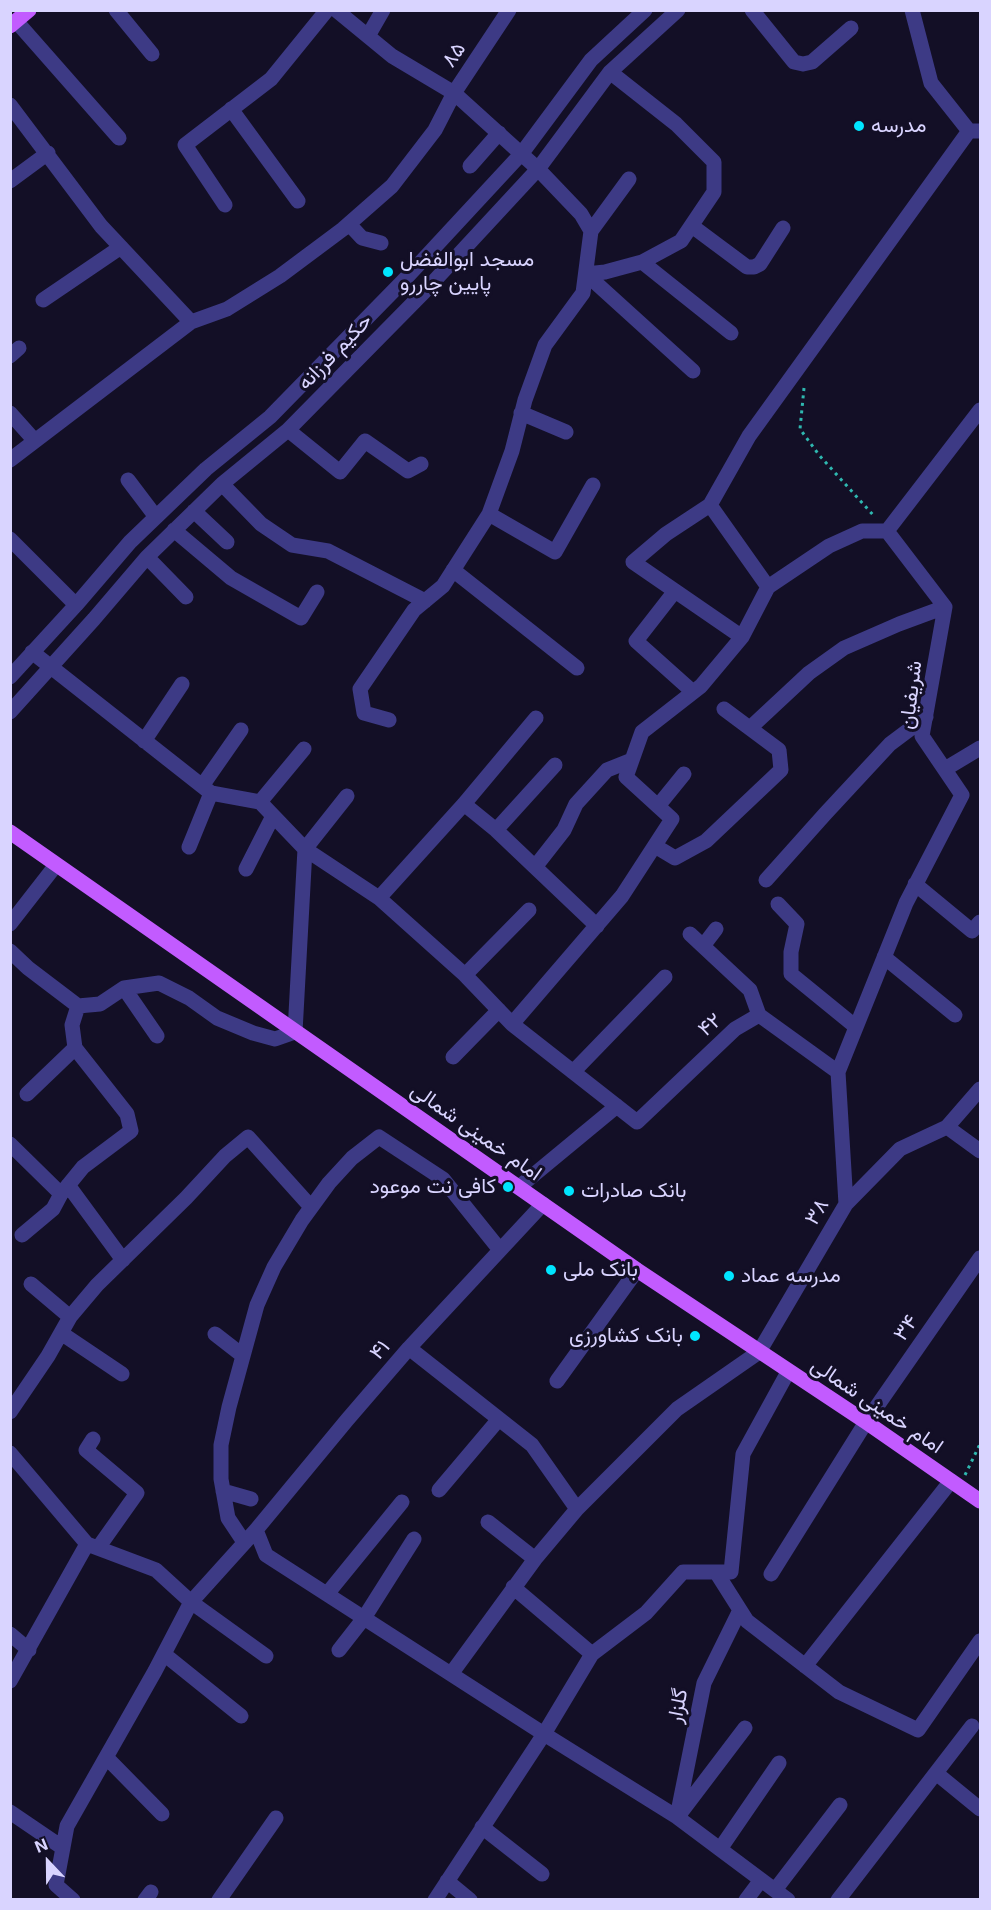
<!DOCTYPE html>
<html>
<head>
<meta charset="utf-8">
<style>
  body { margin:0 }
  #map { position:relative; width:991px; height:1910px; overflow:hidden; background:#130f26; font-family:Inter,sans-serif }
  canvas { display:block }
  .frame { position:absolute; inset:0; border:12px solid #d9d4ff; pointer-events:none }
  .north { position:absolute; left:18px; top:1832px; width:60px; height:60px; -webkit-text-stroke:4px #130f26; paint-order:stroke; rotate:338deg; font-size:16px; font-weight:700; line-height:24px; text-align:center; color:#d9d4ff }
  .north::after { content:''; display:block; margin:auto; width:21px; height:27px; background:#d9d4ff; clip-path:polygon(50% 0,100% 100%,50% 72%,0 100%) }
</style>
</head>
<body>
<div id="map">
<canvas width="991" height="1910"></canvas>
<div class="frame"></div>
<div class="north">N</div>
</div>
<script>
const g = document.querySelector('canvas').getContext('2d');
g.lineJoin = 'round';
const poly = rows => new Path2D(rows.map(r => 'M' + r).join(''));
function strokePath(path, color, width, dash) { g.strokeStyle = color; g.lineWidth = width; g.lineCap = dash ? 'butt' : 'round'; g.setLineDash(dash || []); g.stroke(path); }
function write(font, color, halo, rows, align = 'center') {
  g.font = font + ' Inter,Vazirmatn,sans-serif'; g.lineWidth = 6; g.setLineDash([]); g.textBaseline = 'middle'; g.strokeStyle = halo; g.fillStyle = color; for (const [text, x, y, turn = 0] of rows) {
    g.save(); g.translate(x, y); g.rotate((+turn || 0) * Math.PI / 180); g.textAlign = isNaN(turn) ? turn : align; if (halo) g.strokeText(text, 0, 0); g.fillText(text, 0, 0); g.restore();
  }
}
strokePath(poly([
  [804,388,800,429,819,455,874,516],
  [965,1475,980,1444]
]), '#2fb8b0', 3, [3, 4.5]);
strokePath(poly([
  [116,10,152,54],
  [336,10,392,56,454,93,538,169,581,214,591,231,583,293,545,345,525,400,512,451,489,514,443,586,414,610,360,689,364,713,389,720],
  [752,10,794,62,803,64,812,62,851,28],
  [912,10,931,83,969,131,980,131],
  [16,21,119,138],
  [368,36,383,10],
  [10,105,101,226,191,322],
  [231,109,298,201],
  [470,166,499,133],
  [10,181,48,153],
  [225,205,185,145,271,79,327,10],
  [349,224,362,238,381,243],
  [692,226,747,267,754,267,760,264,783,228],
  [591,231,629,179],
  [642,262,731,333],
  [586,274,605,272,642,262,681,241,714,192,714,162,676,124,610,72],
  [586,274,693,371],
  [43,300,121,247],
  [10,356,19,348],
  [10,413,35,441],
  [521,413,566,432],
  [288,430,340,472,365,441,408,471,421,464],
  [10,460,191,322,227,309,280,276,343,229,392,186,435,130,454,93,509,10],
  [128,480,156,517],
  [222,484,261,524,292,545,328,551,425,601],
  [710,505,666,534,633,562,742,637],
  [194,511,227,542],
  [489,514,555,552,593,485],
  [174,530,231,578,301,618,317,592],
  [10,539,76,605],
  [147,557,186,597],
  [453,570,577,668],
  [768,587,829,546,862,531,887,531],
  [675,591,636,641,693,692],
  [32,652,211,793,260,802,305,849,379,898,465,975,512,1024,637,1122,735,1029,759,1015,838,1072],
  [10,677,76,605,130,542,206,469,270,417,407,277,522,153,591,60,645,10],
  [10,712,94,619,147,557,222,484,288,430,424,292,538,169,610,72,678,10],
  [750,728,809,673,844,648,899,624,945,607],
  [144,741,182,684],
  [945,769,980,748],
  [202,786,241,730],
  [260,802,304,749],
  [464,804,496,830,597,926],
  [658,806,684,774],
  [496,830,555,765],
  [655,846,675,858,706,841,781,770,779,750,724,709],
  [189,847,211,793],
  [535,867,564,830,576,804,607,770,632,760],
  [246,869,273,816],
  [766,880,825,814,890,744,926,717],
  [915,884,972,931,980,922],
  [379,898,464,804,536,718],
  [778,904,797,924,791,952,791,974,856,1027],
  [10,924,56,865],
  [690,934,750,990,759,1015],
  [703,946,716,929],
  [10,951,28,968,78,1006,100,1004,124,988,159,983,189,998,217,1018,253,1033,275,1039,295,1032,305,849,347,796],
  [884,957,955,1015],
  [465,975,529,910],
  [124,988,157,1036],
  [512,1024,622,896,672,819,626,777,642,732,701,686,742,637,768,587,710,505,749,436,969,131],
  [453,1057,499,1010],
  [573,1072,665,977],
  [27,1094,75,1048],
  [947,1127,980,1151],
  [10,1144,61,1194],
  [68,1185,123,1260],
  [519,1187,617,1106],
  [846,1204,838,1072,906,903,962,795,922,736,945,607,887,531,980,410],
  [22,1235,53,1209,61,1194,83,1167,131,1131,127,1114,75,1048,72,1025,78,1006],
  [31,1284,70,1317],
  [61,1333,122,1374],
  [215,1334,242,1355],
  [409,1348,532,1445,577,1509,677,1409,759,1352,846,1204,900,1149,947,1127,980,1089],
  [557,1381,637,1270],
  [10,1412,48,1356,70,1317,97,1285,186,1198,225,1156,248,1137,311,1207],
  [93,1439,86,1450,137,1493,98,1548],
  [10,1453,87,1544,10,1681],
  [439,1490,499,1419],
  [223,1491,251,1499],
  [488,1522,535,1559],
  [256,1530,266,1555,544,1734,677,1817,788,1900],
  [244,1542,228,1518,221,1479,221,1445,229,1407,257,1305,274,1267,302,1220,329,1183,352,1158,379,1137,443,1179,500,1250],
  [716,1572,747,1621,839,1692,918,1730,980,1641],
  [771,1574,866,1422,980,1258],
  [513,1587,592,1654],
  [327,1594,402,1502],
  [10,1634,29,1650],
  [339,1650,364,1618,414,1539],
  [164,1654,241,1716],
  [266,1656,191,1602,256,1530,347,1420,409,1348,543,1204],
  [805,1666,951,1481],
  [451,1674,535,1559,577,1509],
  [106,1757,162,1814],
  [936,1773,980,1809],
  [10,1812,63,1848],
  [679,1815,745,1728],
  [677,1817,704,1683,740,1610],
  [482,1827,542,1874],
  [720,1849,779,1763],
  [447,1881,470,1900],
  [775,1890,840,1805],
  [73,1900,56,1885,67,1826,155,1671,191,1602,156,1570,87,1544],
  [145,1900,151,1892],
  [219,1900,276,1818],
  [435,1900,544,1734,592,1654,646,1613,683,1572,731,1572,743,1454,788,1372],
  [746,1900,761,1880],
  [838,1900,972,1726]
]), '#3d3a85', 15);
strokePath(poly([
  [10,26,29,10],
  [10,832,637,1270,866,1422,980,1501]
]), '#c25bff', 15);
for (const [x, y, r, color] of [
  [859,126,6,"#00e5ff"],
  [388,272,6,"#00e5ff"],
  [508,1187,6,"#00e5ff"],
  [569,1191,6,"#00e5ff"],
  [551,1270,6,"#00e5ff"],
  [729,1276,6,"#00e5ff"],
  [695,1336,6,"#00e5ff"]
]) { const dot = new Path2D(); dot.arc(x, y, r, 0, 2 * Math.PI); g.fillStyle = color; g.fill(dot); strokePath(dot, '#130f26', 2); }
write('21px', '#d9d4ff', '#130f26', [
  ["۸۵",454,55,-56],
  ["حکیم فرزانه",335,352,-46],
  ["شریفیان",911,695,-83],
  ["۴۲",710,1025,-41],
  ["امام خمینی شمالی",476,1132,35],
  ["۳۸",817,1212,-59],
  ["۳۴",906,1328,-55],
  ["۴۱",380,1350,-49],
  ["امام خمینی شمالی",877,1406,34],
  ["گلزار",678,1706,-79]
]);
write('21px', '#d9d4ff', '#130f26', [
  ["مدرسه",871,126],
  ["مسجد ابوالفضل",400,260],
  ["پایین چاررو",400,284],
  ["کافی نت موعود",496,1187,"right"],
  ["بانک صادرات",581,1191],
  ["بانک ملی",563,1270],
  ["مدرسه عماد",741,1276],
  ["بانک کشاورزی",683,1336,"right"]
], 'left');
</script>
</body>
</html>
